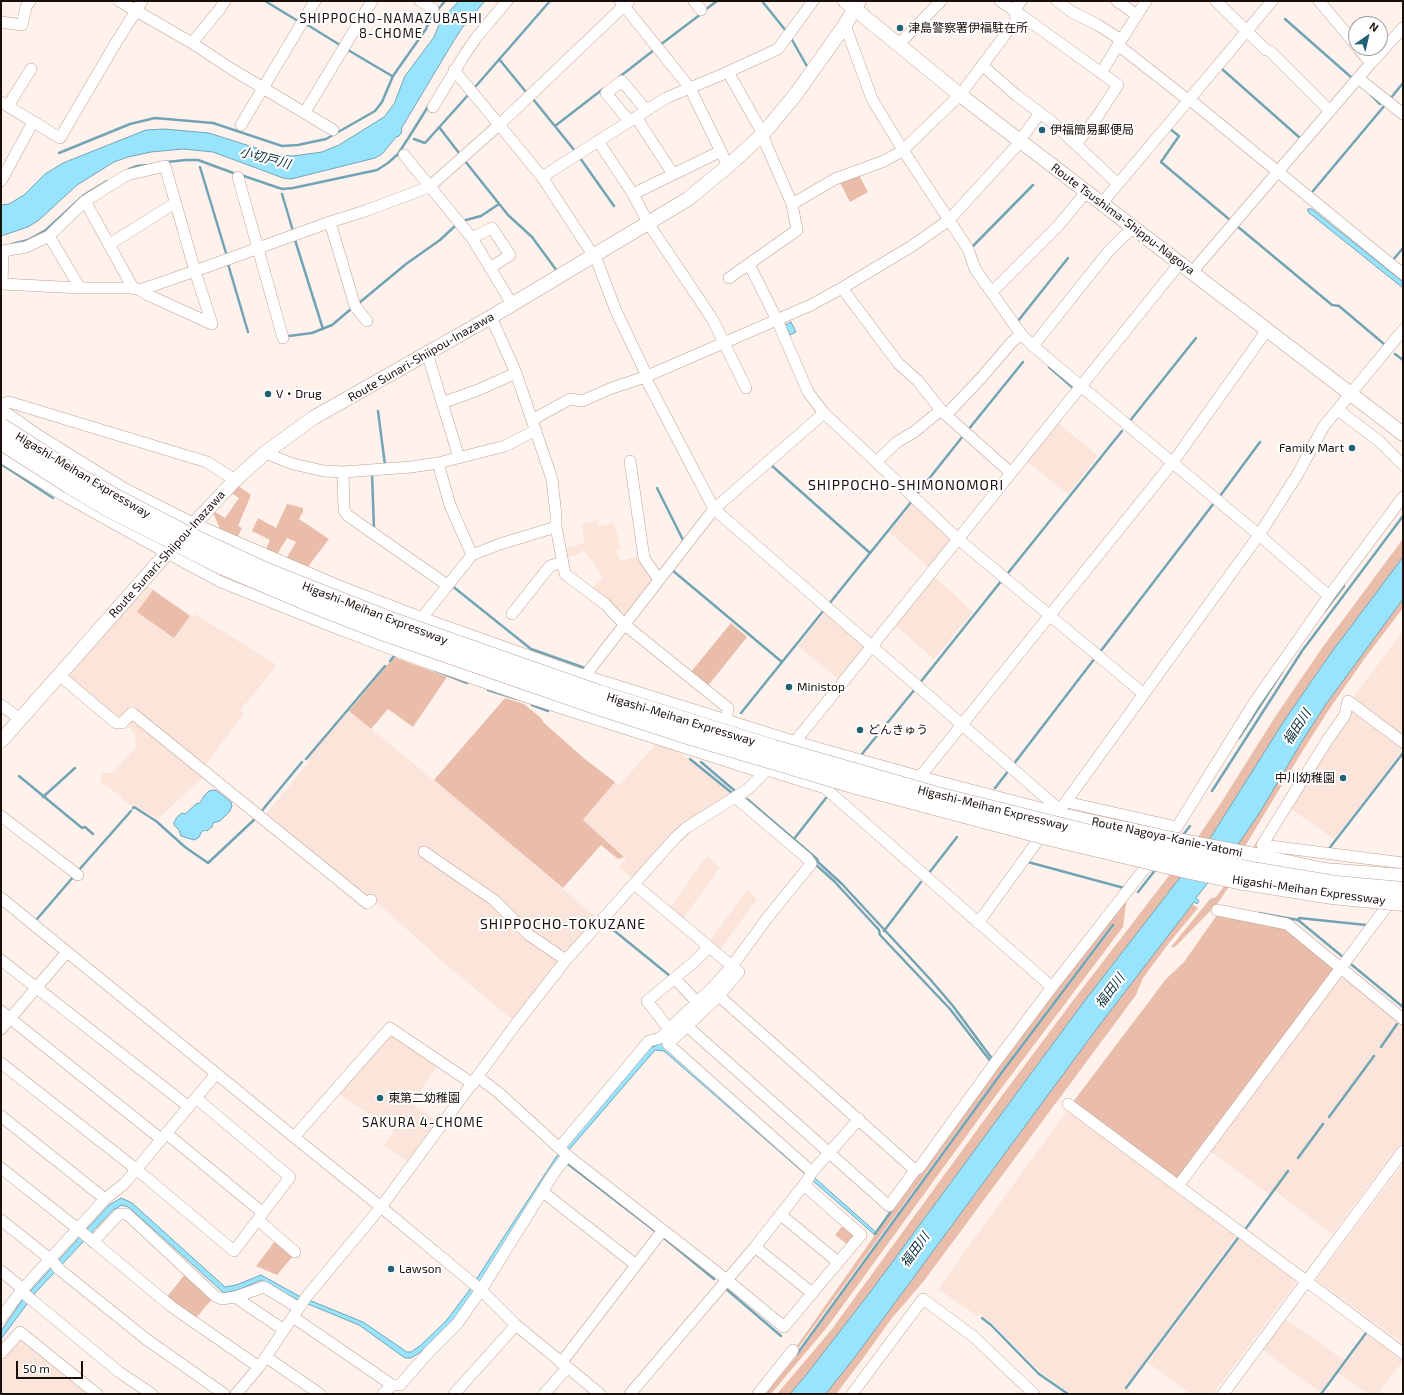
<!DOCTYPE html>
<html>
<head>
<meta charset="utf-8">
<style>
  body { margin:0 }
  #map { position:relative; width:1404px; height:1395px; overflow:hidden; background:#fff2ed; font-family:"Exo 2",sans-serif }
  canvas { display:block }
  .frame { position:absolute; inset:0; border:2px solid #190f0b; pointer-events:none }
  .north { position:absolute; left:1348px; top:16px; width:40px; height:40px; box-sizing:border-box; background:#fff; border:1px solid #a39f9d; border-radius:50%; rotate:34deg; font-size:11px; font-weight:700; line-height:16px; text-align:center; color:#190f0b }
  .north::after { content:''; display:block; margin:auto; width:14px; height:18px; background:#206276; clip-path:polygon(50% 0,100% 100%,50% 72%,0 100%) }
  .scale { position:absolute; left:16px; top:1361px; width:67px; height:18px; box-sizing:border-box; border:2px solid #190f0b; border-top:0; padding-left:5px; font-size:12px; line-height:14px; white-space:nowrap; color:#190f0b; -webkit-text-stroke:3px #fff; paint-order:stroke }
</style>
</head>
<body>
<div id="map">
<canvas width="1404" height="1395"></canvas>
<div class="frame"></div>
<div class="north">N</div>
<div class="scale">50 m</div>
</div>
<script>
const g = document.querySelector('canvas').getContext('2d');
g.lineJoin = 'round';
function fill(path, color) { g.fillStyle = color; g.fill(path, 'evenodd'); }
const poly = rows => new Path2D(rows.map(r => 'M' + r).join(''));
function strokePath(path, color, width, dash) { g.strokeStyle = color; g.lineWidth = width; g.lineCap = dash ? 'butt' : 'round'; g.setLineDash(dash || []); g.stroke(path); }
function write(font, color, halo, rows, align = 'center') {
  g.font = font + ' "Exo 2","Noto Sans JP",sans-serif'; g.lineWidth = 4; g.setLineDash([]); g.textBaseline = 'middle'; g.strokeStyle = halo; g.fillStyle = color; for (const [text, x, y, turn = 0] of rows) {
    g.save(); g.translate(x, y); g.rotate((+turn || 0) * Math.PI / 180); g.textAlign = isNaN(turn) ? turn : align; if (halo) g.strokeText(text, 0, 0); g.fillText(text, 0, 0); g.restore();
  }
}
fill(poly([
  [1057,422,1098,456,1068,494,1026,461],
  [914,502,952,539,929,568,889,532],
  [598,520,599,526,614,523,621,549,616,550,621,561,641,555,654,580,626,617,623,617,590,590,603,578,594,563,584,551,564,560,561,549,585,543,581,524],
  [934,576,973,612,934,659,895,625],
  [145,584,193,617,195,614,277,665,240,711,244,714,204,767,131,706,119,719,66,675],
  [826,611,865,646,839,680,798,646],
  [1403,631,1403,738,1351,700],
  [1353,708,1403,744,1403,750,1334,839,1288,807],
  [349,711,463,804,597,918,567,953,563,953,491,904,558,960,514,1018,511,1019,444,963,371,897,367,900,267,817,266,814,309,762,307,759],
  [134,719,204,776,158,819,133,804,132,806,124,801,120,796,100,781,102,773,112,773,136,748,135,733,125,724],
  [657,743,674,748,732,794,633,879,619,867,626,858,583,820,615,782,619,785],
  [707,856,720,868,683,919,669,909],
  [747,890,757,899,720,950,710,941],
  [1342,974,1403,1025,1403,1140,1332,1234,1275,1191,1269,1194,1208,1150],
  [390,1032,438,1064,412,1104,437,1121,407,1161,384,1145,394,1131,336,1092],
  [1068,1109,1237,1235,1125,1387,1134,1394,1071,1394,1042,1373,993,1324,980,1314,977,1316,938,1289],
  [1403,1164,1403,1279,1401,1282,1403,1284,1403,1343,1318,1281,1318,1277],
  [1241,1237,1298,1280,1213,1394,1191,1394,1148,1363],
  [1286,1319,1344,1360,1320,1392,1263,1350],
  [1368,1333,1403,1359,1403,1361,1378,1394,1368,1394,1339,1373],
  [19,1340,22,1340,89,1394,1,1394,1,1362]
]), '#fbe4da');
fill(poly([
  [859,175,868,192,850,202,839,181],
  [237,485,251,495,238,526,242,528,237,538,220,529,212,510,225,518,239,498,230,492],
  [287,504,303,508,303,512,299,519,329,539,307,568,286,559,296,542,287,538,276,556,265,551,270,540,252,531,258,518,276,528],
  [1403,539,1403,557,1331,653,1284,721,1209,840,1198,837,1219,806,1277,714,1322,648],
  [153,590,190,616,174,638,137,612],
  [1403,599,1403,608,1365,658,1330,708,1300,755,1244,848,1237,846,1260,812,1304,738,1326,704],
  [731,623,747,637,707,687,690,673],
  [394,657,447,677,413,727,388,709,371,729,349,711],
  [505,698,524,704,541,718,544,723,586,760,615,782,583,820,624,857,618,859,601,845,563,888,434,780],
  [1343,708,1266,834,1255,847,1218,903,1177,945,1173,948,1171,947,1210,899,1216,897,1270,824,1331,725],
  [1171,873,1182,876,1083,1003,871,1291,807,1374,790,1394,777,1394,832,1329,1001,1097,1072,1002],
  [1127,897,1123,927,997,1094,828,1326,771,1394,765,1394,803,1348,1003,1072,1114,926,1112,924,1001,1071,796,1351,794,1350,875,1235,996,1069],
  [1192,904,1198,908,1169,943,1143,978,1136,995,923,1282,892,1318,859,1364,836,1394,825,1394,855,1357,1098,1027],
  [1219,912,1281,924,1334,968,1178,1181,1073,1102,1166,979,1184,962],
  [844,1224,852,1231,854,1237,848,1245,835,1235],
  [275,1241,293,1256,277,1275,256,1266],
  [186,1273,213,1298,195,1319,166,1298]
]), '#e9bdaa');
const water = poly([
  [459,1,485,1,462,28,453,42,401,129,402,132,399,136,396,137,382,154,375,158,291,179,283,178,213,152,183,149,151,152,128,157,114,162,77,185,39,220,28,227,1,236,1,205,9,204,24,195,45,174,63,163,146,130,164,129,209,133,278,155,293,156,322,152,339,145,384,117,394,104,405,76,434,37,441,20,459,1],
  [1308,209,1312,209,1403,282,1403,288,1308,212,1308,209],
  [791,322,796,332,790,335,785,325,791,322],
  [1403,557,1403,599,1326,704,1304,738,1260,812,1237,846,1196,898,1199,901,1197,904,1194,902,1098,1027,855,1357,828,1391,825,1394,790,1394,807,1374,871,1291,1083,1003,1209,840,1284,721,1331,653,1403,557],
  [214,790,217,791,231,802,232,806,230,811,220,821,213,823,212,827,207,831,204,830,200,834,200,836,198,838,194,840,181,836,179,830,174,825,174,822,178,816,182,813,185,814,196,804,200,803,204,796,209,791,214,790],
  [660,1041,877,1233,875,1235,664,1051,655,1050,567,1152,453,1322,424,1350,411,1358,405,1358,359,1325,296,1299,261,1280,238,1290,224,1293,133,1211,128,1207,122,1205,113,1210,36,1292,1,1339,1,1331,23,1299,109,1205,121,1198,132,1203,225,1287,236,1285,261,1275,299,1296,363,1322,407,1352,411,1352,421,1345,446,1321,468,1292,556,1157,651,1047,656,1046,660,1041]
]);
fill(water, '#98e4fe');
strokePath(water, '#72a4b5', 1);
strokePath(poly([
  [265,1,298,21],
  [762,1,786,31],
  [705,10,717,1],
  [1285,19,1352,78],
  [306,24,340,45],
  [791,38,808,68],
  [660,45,701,14],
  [348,50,392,76],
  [499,59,526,92],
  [1222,69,1300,138],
  [618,78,654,50],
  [476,86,550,1],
  [1371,95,1380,104],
  [533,99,575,151],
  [1390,99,1403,83],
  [555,126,603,89],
  [439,127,459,153],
  [1170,129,1179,136,1161,162,1230,220],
  [414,139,425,143,469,94],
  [59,153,130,124,155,118,213,123,282,146,298,145,326,139,375,111,382,102,393,76,426,29,430,19,445,1],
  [580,158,614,206],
  [465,161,508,215,532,237,557,271],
  [166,162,186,160,198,160,236,174],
  [200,167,226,253],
  [129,169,137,166,147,165],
  [241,175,282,189,293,188,377,170,388,163,398,154,409,137,429,105],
  [1313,191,1385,105],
  [282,194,293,231],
  [462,221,481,216,499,204],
  [1237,226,1332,305,1339,306,1384,344],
  [295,240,323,329],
  [12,244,28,240,46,230,84,195,107,181],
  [972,247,1033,185],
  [1393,260,1403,248],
  [228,264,248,332],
  [359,303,406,264,440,240,455,226],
  [1018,321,1068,258],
  [289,336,312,333,332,325,351,309],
  [1395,354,1403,360],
  [1049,367,1072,387],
  [378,411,385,465],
  [1129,422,1196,338],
  [968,430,1023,362],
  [1,464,53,498],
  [771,465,870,553],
  [372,474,374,529],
  [657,488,684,542,683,543],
  [916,495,963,436],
  [1220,496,1260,442],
  [672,570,782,662],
  [1008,573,1122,431],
  [451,585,531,649,585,668],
  [829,604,912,501],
  [1324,612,1344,586],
  [1100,652,1214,503],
  [390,661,394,656,395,656],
  [434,670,467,683],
  [919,684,1002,580],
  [488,690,517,699],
  [532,705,548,711],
  [741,713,824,610],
  [1239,738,1282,672],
  [862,754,915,689],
  [306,759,385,666],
  [690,759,732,793],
  [701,762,735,791],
  [1013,765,1095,658],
  [19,776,82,828,85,827,93,834],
  [995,788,1009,770],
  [1212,791,1302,651,1403,516],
  [43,797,75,768],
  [747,799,817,859,818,862,842,884,929,978,953,1006,993,1060],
  [133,808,134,807,156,821,185,847,208,863,256,818],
  [260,813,302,762],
  [1183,835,1190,826],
  [794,839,826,798],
  [1328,850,1403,753],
  [1028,862,1124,888],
  [815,864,834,881,879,930,880,935,950,1009,991,1062],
  [78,871,131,811],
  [929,873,957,837],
  [1138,892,1156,869],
  [1259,913,1298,920,1343,957],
  [37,919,74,876],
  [1298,920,1299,918,1366,925],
  [606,924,670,976],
  [884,931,921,882],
  [1352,965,1403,1007],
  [1381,1047,1397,1024],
  [1329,1117,1374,1056],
  [1298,1158,1323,1124],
  [568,1164,655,1231],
  [1244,1231,1288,1171],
  [875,1234,894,1207],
  [664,1238,714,1279],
  [725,1288,781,1336],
  [982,1318,991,1325,1039,1374,1068,1394],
  [797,1354,1002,1072,1113,925],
  [1126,1388,1238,1238],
  [1321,1394,1366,1333]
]), '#72a4b5', 2.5);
const minor = poly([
  [119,1,192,43,233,70,333,130],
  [420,1,433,9],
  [620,1,690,88,728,166],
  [694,1,701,10],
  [1000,1,1021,15,1118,85,1097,117,1076,144],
  [1057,1,1072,12,1098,25,1121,40],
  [1117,1,1137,15],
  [1146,1,1118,45,1188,100],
  [1216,1,1266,50,1270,51,1330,111],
  [1319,1,1356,45],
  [1,22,22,25,26,7,30,1],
  [845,25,872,99,903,150,968,249,975,269,1021,334,1033,346,1259,535,1329,596],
  [192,43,219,10,225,1],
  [899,44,941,1],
  [1358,48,1371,63],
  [982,65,1016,95,1051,121,1118,184],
  [454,70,542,177,597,261,616,311,647,376],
  [728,72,763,134],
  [1101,73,1118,45],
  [1358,78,1403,114],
  [1189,99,1403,274],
  [1,102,60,138,114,46,142,1],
  [8,106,31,69],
  [433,107,465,54,476,38,507,1],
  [305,112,372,1],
  [636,117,673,174],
  [629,121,606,93,622,81,646,110],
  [241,125,315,1],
  [1020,140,1040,113],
  [598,141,633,194,648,223,713,320,746,388],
  [903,150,960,95,1017,19,1014,11,1021,1],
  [404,155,472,238,512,304],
  [238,177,283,338],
  [542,177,666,98,728,72,778,49,813,1],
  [1,181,33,122],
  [633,194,721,151],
  [85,201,133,288],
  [1102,203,1272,1],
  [792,204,835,179,884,161,904,150],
  [330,222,355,306,367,321],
  [49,236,80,288],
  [472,238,492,228,510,255,490,268],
  [110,244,175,203],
  [749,264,777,320,808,392,824,413,958,539,1144,694],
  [1192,272,1371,63,1403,28],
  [729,278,797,230,792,204,762,135],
  [842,288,898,363,918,381,941,410],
  [140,290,148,295,212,324,195,271,165,166,127,175,85,201,49,236,26,247,3,251,2,284,80,288,133,288,140,290,195,271,330,222,365,211,429,187,499,125,629,1],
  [992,292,1058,226,1087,191],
  [491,317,516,373,552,479,556,515,556,527,565,574,605,604,625,625,728,708,726,722],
  [1033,346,1108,252,1133,227],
  [427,353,459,458],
  [645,377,714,509,1060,810],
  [442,403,478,390,516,373],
  [1,404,9,402,207,462,235,480],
  [1338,410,1379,441,1403,465],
  [946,415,982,377,1011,343,1021,334],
  [532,420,570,399,582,401,612,388,645,377,811,305,842,288,912,246,949,220,1021,141],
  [265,453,293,464,324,471,343,472,411,467,438,463,505,446,536,430],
  [1,457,63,495,167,553,221,582,326,624,423,661,527,697,764,773],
  [630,461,644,558,659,580],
  [876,462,897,442,914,432,941,410,946,415,1011,473],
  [343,472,344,510,347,515,447,585],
  [472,555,500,544,556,527],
  [512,614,550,566,563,562],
  [421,619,472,555,450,505,438,463],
  [59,675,116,723,122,723,132,713,367,903,371,900],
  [584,677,714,509,824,413],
  [1,705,20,719],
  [1403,742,1348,701,1345,715,1328,739,1262,845,1403,863],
  [767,770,825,788,1052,987],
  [919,778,1173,462,1267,330],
  [1066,802,1177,827,1254,703,1329,596,1403,497],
  [1,816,78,875],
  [424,852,494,900,529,935,566,960],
  [634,884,739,972,719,996,668,1044,812,1172],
  [1,898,294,1137,381,1207,481,1290,516,1325,600,1394],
  [1217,910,1287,924,1403,1019],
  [978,923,1259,535,1296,477,1324,426,1403,330],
  [1,960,189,1107],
  [675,979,697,1002],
  [1,1011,161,1139],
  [679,1019,889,1206,915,1170,719,996],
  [1,1029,67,952],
  [669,1029,647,1001,694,962,709,947],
  [1,1063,136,1169,234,1251,290,1177,196,1098],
  [478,1077,499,1093,568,1156,727,1280,784,1327,861,1235,804,1185],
  [1068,1104,1403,1353],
  [1,1116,105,1199],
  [166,1133,263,1213],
  [294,1137,390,1028,473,1084],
  [559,1148,649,1041,660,1038,668,1031,669,1029,713,987,732,966,768,917,811,864,808,859,735,797],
  [1,1168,78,1229,172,1307,259,1367],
  [915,1170,919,1168,992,1067,1052,987,1153,858],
  [1178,1186,1393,898],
  [543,1192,636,1265],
  [781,1215,838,1262],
  [1,1220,50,1259,60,1270,146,1339,224,1394],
  [258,1220,295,1252],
  [93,1242,119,1214,127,1214,215,1296,222,1299,235,1297,264,1287,299,1308],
  [755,1247,812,1293],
  [1,1271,23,1289],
  [21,1291,119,1372,152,1394],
  [235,1297,284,1330],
  [293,1317,392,1385,400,1385,429,1352,457,1324,481,1290,552,1176,563,1161,568,1156],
  [1,1318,21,1291,50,1259,105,1199,124,1184,216,1074],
  [1,1353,20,1332,97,1394],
  [266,1357,320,1394],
  [561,1363,663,1230],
  [236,1394,259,1367,307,1296,381,1207,516,1024,566,960,676,837,686,828,748,789,794,743,1180,263],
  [383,1394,392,1385],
  [454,1394,516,1325],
  [544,1394,567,1368],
  [630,1394,755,1247,807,1181,812,1172,859,1119],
  [758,1394,793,1350],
  [852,1394,923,1299,974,1337,1034,1394],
  [1223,1394,1403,1151]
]);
const major = poly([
  [845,1,960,95,1403,434],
  [1,411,38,437,122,489,193,525,335,586,421,619,584,677,794,743,919,778,1057,814,1168,838],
  [1,741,167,553,235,480,265,453,313,418,491,317,688,199,728,166,763,134,796,94,845,25,859,1],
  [1256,855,1324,870,1403,876]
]);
strokePath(minor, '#bda094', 12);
strokePath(major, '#bda094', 15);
strokePath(minor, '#fff', 11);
strokePath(major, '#fff', 14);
const majorBridge = poly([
  [1168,838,1256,855]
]);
const highwayBridge = poly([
  [1,426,77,475,114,496,191,536,269,572,391,620,599,693,774,748,937,795,1098,835,1252,870,1336,884,1403,890],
  [1,442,70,486,107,508,223,567,303,601,387,634,595,706,681,734,856,786,1047,837,1190,871,1238,881,1332,896,1403,903]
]);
strokePath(majorBridge, '#bda094', 15, []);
strokePath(highwayBridge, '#bda094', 17, []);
strokePath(majorBridge, '#fff', 14);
strokePath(highwayBridge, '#fff', 16);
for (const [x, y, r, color] of [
  [900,28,4,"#206276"],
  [1042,130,4,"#206276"],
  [268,394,4,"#206276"],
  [1352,448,4,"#206276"],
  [789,687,4,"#206276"],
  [860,730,4,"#206276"],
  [1343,778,4,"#206276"],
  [380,1098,4,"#206276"],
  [391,1269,4,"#206276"]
]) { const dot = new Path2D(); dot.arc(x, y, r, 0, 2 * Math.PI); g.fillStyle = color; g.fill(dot); strokePath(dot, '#fff', 1.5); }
write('12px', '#190f0b', '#fff', [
  ["津島警察署伊福駐在所",908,28],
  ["伊福簡易郵便局",1050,130],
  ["V・Drug",276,394],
  ["Family Mart",1344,448,"right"],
  ["Ministop",797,687],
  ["どんきゅう",868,730],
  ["中川幼稚園",1335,778,"right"],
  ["東第二幼稚園",388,1098],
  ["Lawson",399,1269]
], 'left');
write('12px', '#190f0b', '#fff', [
  ["Route Tsushima-Shippu-Nagoya",1123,219,37],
  ["Route Sunari-Shiipou-Inazawa",421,357,-30],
  ["Higashi-Meihan Expressway",83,475,31],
  ["Route Sunari-Shiipou-Inazawa",167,554,-48],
  ["Higashi-Meihan Expressway",375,613,21],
  ["Higashi-Meihan Expressway",681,719,17],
  ["Higashi-Meihan Expressway",993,808,14],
  ["Route Nagoya-Kanie-Yatomi",1167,837,12],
  ["Higashi-Meihan Expressway",1309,890,8]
]);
g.letterSpacing = '1px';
write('13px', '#190f0b', '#fff', [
  ["SHIPPOCHO-NAMAZUBASHI",391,19],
  ["8-CHOME",391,34],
  ["SAKURA 4-CHOME",423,1123]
]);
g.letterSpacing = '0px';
write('italic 13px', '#0a303b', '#fff', [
  ["小切戸川",265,158,15],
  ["福田川",1297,727,-57],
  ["福田川",1110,991,-53],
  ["福田川",915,1250,-54]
]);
g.letterSpacing = '1px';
write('14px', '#190f0b', '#fff', [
  ["SHIPPOCHO-SHIMONOMORI",906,485],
  ["SHIPPOCHO-TOKUZANE",563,924]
]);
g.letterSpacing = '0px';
</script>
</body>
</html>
